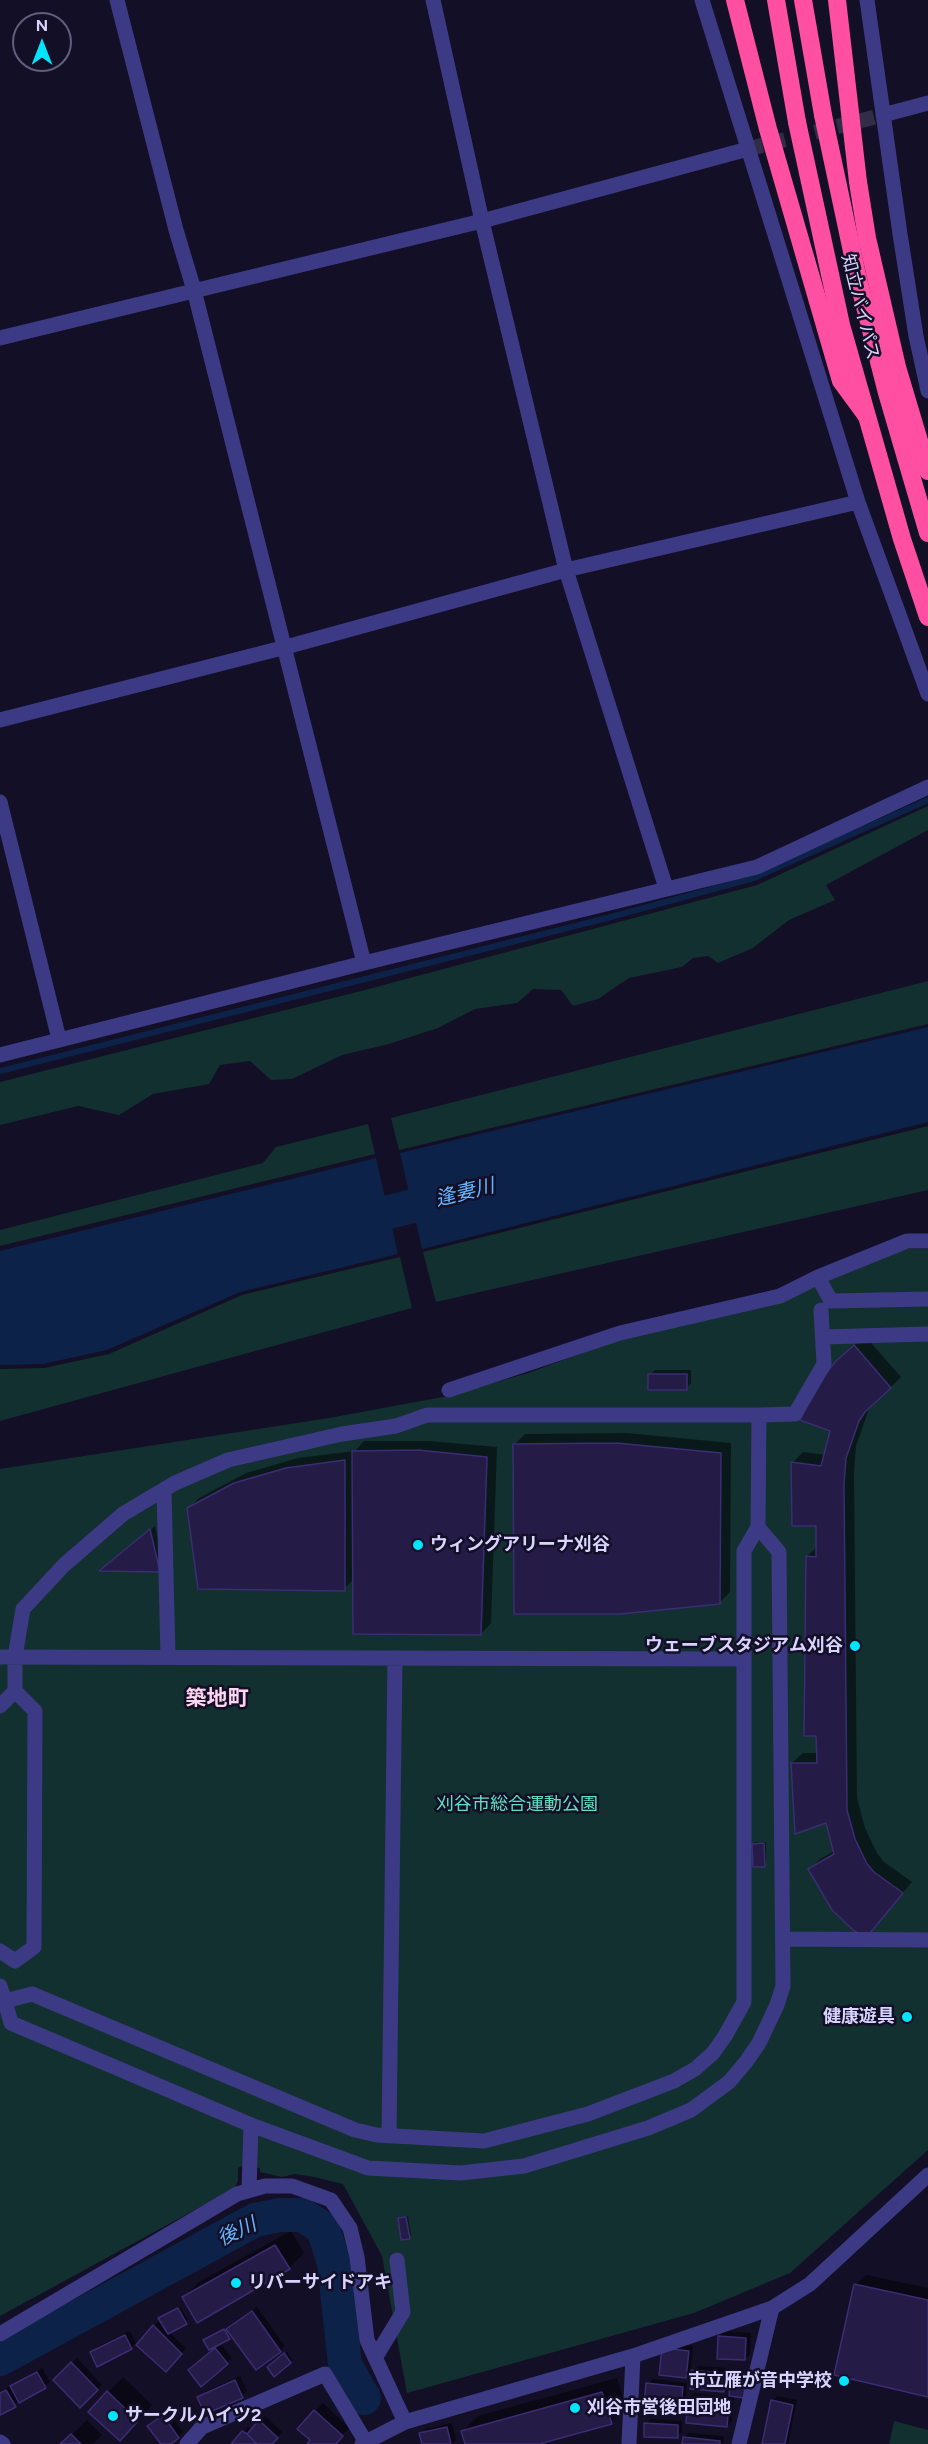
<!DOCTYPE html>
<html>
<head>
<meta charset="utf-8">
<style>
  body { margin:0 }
  #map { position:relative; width:928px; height:2444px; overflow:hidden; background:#130f26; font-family:Figtree,sans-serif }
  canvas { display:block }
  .north { position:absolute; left:12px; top:12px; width:60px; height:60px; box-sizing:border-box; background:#130f26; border:2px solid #625e7d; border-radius:50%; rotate:0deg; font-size:16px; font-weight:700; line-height:24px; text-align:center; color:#d9d4ff }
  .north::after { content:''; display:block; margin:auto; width:21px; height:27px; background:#00e5ff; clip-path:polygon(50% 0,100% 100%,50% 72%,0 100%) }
</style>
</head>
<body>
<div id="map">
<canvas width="928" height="2444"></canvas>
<div class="north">N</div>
</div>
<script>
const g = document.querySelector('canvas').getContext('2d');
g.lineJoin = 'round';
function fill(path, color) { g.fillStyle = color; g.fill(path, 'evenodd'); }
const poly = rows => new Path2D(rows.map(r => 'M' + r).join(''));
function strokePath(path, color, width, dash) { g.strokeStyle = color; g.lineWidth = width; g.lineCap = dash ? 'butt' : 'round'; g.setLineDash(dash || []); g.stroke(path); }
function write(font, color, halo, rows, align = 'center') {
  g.font = font + ' Figtree,"Noto Sans JP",sans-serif'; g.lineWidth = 5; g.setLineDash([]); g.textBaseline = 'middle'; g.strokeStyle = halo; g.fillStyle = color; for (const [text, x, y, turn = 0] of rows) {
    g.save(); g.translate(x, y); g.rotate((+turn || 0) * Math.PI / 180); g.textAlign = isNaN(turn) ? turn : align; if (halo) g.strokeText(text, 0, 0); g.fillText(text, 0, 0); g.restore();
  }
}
fill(poly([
  [928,806,928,830,826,885,835,900,789,920,753,948,718,963,708,956,693,958,682,967,629,978,598,999,573,1006,561,990,533,989,517,1003,475,1009,438,1028,389,1044,342,1055,292,1079,271,1080,250,1061,220,1065,209,1084,153,1094,119,1115,78,1106,0,1125,0,1082,365,990,757,885],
  [928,981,928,1024,399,1150,391,1118],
  [368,1124,375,1154,0,1246,0,1230,263,1163,276,1147],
  [928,1126,928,1190,436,1302,423,1252],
  [906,1249,928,1249,928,2150,790,2273,694,2313,407,2393,382,2256,343,2184,314,2177,295,2174,282,2177,260,2172,260,2168,242,2166,238,2168,238,2180,235,2188,0,2316,0,1469,329,1418,448,1396,528,1373,618,1340],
  [400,1257,412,1308,0,1421,0,1369,44,1368,109,1354,242,1295],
  [894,2421,928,2430,928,2444,889,2444]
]), '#12302f');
fill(poly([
  [928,1027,928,1122,422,1249,400,1153],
  [376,1158,398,1254,240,1292,107,1350,43,1364,0,1365,0,1251]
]), '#0c2248');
fill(poly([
  [865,1336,901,1377,869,1409,856,1446,854,1472,857,1798,865,1828,877,1853,884,1862,912,1882,866,1936,810,1869,820,1859,834,1851,827,1822,792,1763,803,1753,818,1753,807,1556,818,1546,817,1525,792,1463,803,1452,826,1455,847,1352],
  [655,1370,691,1370,691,1383,686,1389,650,1375],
  [627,1433,731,1443,730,1592,719,1603,515,1444,525,1434],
  [364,1441,429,1441,497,1447,491,1623,481,1634,354,1579,344,1589,189,1508,199,1498,246,1473,298,1458,355,1451],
  [155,1526,164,1566,106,1567],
  [755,1842,766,1842,766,1863,764,1865,753,1844],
  [408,2216,411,2235,409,2237,399,2219],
  [291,2231,304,2253,289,2268,184,2297,199,2282],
  [866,2275,928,2288,928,2396,855,2285],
  [180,2307,188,2320,169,2332,186,2348,166,2370,154,2326,159,2321,163,2326,162,2317],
  [257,2307,285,2346,256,2368,232,2334,229,2338,207,2338,226,2328,227,2330],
  [130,2331,136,2343,131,2348,92,2352,97,2347],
  [724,2331,751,2333,750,2354,745,2359,719,2336],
  [221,2344,232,2358,201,2385,195,2365],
  [668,2344,693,2346,691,2371,686,2376],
  [287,2352,292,2360,274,2374,270,2365],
  [77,2358,102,2385,80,2406,55,2380],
  [698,2366,730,2368,728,2384,734,2379,746,2381,745,2395,734,2395,732,2421,727,2426,689,2398,694,2393,730,2397,731,2383,723,2391,693,2371],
  [42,2368,50,2382,0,2413,0,2392],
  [240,2376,247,2391,242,2396,206,2412,199,2397,204,2392],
  [123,2377,152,2405,135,2423,108,2392],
  [617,2378,626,2407,611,2422,534,2444,467,2444,463,2431,478,2416],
  [653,2379,687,2383,685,2401,680,2406,648,2384],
  [777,2396,797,2400,788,2444,763,2444,772,2401],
  [323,2403,349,2428,334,2444,309,2444,312,2440,299,2429],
  [168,2411,183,2432,169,2444,162,2444,154,2422],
  [265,2416,282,2432,271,2444,233,2444,248,2427,252,2430],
  [651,2419,682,2421,682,2432,677,2437,646,2424],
  [87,2420,102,2435,93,2444,62,2444],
  [452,2423,456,2440,452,2444,424,2444,421,2434,426,2429],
  [689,2433,724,2436,723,2444,684,2444,684,2438]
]), '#0007');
strokePath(poly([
  [0,1071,607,918,754,878,928,800]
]), '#0c2248', 6);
strokePath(poly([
  [344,1223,458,1195],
  [0,2359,255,2220,280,2215,302,2215,323,2228,334,2263,345,2365,364,2398]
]), '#0c2248', 34);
const building = poly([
  [854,1345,891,1388,865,1412,859,1421,846,1458,844,1484,847,1810,855,1839,867,1864,874,1872,903,1893,866,1938,853,1930,832,1910,808,1869,834,1854,826,1823,795,1834,791,1763,817,1763,816,1736,804,1736,806,1556,816,1557,816,1526,792,1526,791,1462,821,1466,830,1431,800,1420,815,1388,835,1362,854,1345],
  [648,1374,687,1374,687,1390,648,1390,648,1374],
  [616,1443,721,1453,720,1604,620,1614,514,1614,513,1444,616,1443],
  [418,1450,487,1457,481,1635,353,1634,352,1451,418,1450],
  [345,1460,345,1591,198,1589,187,1508,234,1483,286,1468,345,1460],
  [150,1529,160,1572,99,1571,150,1529],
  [764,1843,765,1867,753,1867,752,1844,764,1843],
  [406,2217,410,2239,401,2240,398,2218,406,2217],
  [275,2245,290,2269,197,2323,182,2297,275,2245],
  [854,2284,928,2300,928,2397,834,2375,854,2284],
  [178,2308,187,2324,168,2334,158,2318,178,2308],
  [252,2311,281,2352,256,2370,226,2329,252,2311],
  [153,2325,182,2354,166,2372,136,2345,153,2325],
  [224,2329,230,2339,209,2350,203,2340,224,2329],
  [125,2335,132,2349,97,2367,90,2352,125,2335],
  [718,2336,746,2338,745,2360,717,2359,718,2336],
  [215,2348,228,2364,201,2387,188,2370,215,2348],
  [662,2348,689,2351,686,2378,659,2375,662,2348],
  [284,2353,291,2363,274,2377,267,2367,284,2353],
  [71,2362,98,2390,80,2408,53,2380,71,2362],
  [691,2370,725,2373,724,2392,690,2389,691,2370],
  [37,2372,46,2388,19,2403,10,2386,37,2372],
  [235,2380,243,2398,205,2414,197,2397,235,2380],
  [730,2381,745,2382,744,2398,729,2396,730,2381],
  [646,2383,683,2387,681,2407,644,2404,646,2383],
  [6,2390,16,2407,0,2415,0,2393,6,2390],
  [107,2391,138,2421,120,2441,88,2412,107,2391],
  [602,2392,612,2424,539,2444,465,2444,461,2431,602,2392],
  [688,2398,729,2402,727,2427,686,2423,688,2398],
  [771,2400,793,2405,785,2444,762,2444,771,2400],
  [314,2410,343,2436,336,2444,307,2444,310,2440,297,2429,314,2410],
  [163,2415,179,2438,171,2444,161,2444,147,2426,163,2415],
  [259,2420,278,2438,272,2444,257,2444,247,2434,259,2420],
  [644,2423,678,2425,678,2438,644,2437,644,2423],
  [447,2427,451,2444,422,2444,419,2433,447,2427],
  [242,2431,247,2434,257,2444,231,2444,242,2431],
  [71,2434,81,2444,60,2444,71,2434],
  [683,2437,720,2441,720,2444,682,2444,683,2437]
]);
fill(building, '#241b47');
strokePath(building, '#3b2d73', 1.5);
strokePath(poly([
  [748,149,883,115]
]), '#312d47', 15, [15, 8]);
strokePath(poly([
  [117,0,176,230,194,290,364,963],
  [433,0,482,221,566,570,666,888],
  [702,0,858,502,928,694],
  [867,0,900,234,916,336,928,391],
  [883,115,928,103],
  [0,338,482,221,748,149],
  [0,720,286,647,566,570,858,502],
  [0,802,59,1039],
  [0,1055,364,963,757,867,928,787],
  [818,1277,831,1301,928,1299],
  [823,1337,928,1334],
  [449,1390,620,1333,780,1296,818,1277,907,1241,928,1241],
  [164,1490,168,1657],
  [758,1527,779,1552,783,1986,777,2005,759,2043,746,2062,729,2082,691,2110,648,2128,524,2166,461,2173,368,2168,251,2125,11,2023,5,2001,32,1994,355,2130,377,2135,484,2141,588,2114,674,2081,695,2069,713,2053,725,2036,744,2002,744,1551,758,1527,759,1415,795,1414,824,1364,821,1310],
  [0,1657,744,1659],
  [15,1691,15,1657,23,1609,64,1565,123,1514,175,1483,228,1460,342,1434,396,1426,427,1415,759,1415],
  [0,1706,15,1691,35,1711,34,1947,15,1961,0,1951],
  [784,1939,928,1940],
  [0,1986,5,2001],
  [389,2136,395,1658],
  [249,2190,251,2125],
  [0,2334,237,2194,265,2186,292,2186,331,2200,350,2228,357,2257,367,2340,405,2422],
  [375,2358,403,2312,397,2260],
  [0,2442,3,2444],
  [187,2444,202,2427,325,2374,367,2444],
  [362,2444,405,2422,633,2356,772,2308,810,2284,928,2175],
  [629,2444,633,2356],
  [739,2444,772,2308]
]), '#3d3a85', 15);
strokePath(poly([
  [735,0,768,129,841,381,866,415],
  [776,0,797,122],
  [803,0,823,115],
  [837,0,858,182,867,238,897,367,928,471]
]), '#ff4fa3', 18);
strokePath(poly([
  [823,115,857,275,887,393,928,533],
  [797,122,841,325,902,539,928,617]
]), '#ff4fa3', 18);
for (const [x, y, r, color] of [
  [418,1545,6,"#00e5ff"],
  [855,1646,6,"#00e5ff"],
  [907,2017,6,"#00e5ff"],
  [236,2283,6,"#00e5ff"],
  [844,2381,6,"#00e5ff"],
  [575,2408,6,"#00e5ff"],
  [113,2416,6,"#00e5ff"]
]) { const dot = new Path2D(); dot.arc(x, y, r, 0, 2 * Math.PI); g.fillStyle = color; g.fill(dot); strokePath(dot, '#130f26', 2); }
write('18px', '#d9d4ff', '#130f26', [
  ["知立バイパス",860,307,76]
]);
write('bold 18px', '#d9d4ff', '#130f26', [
  ["ウィングアリーナ刈谷",430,1545],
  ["ウェーブスタジアム刈谷",843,1646,"right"],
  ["健康遊具",895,2017,"right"],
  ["リバーサイドアキ",248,2283],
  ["市立雁が音中学校",832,2381,"right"],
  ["刈谷市営後田団地",587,2408],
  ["サークルハイツ2",125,2416]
], 'left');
write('18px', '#5fe0c0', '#130f26', [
  ["刈谷市総合運動公園",517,1805]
]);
write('italic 20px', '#62b6ff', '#130f26', [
  ["逢妻川",465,1193,-14],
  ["後川",237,2232,-25]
]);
write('bold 21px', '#ffd6f0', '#130f26', [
  ["築地町",217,1699]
]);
</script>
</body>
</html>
